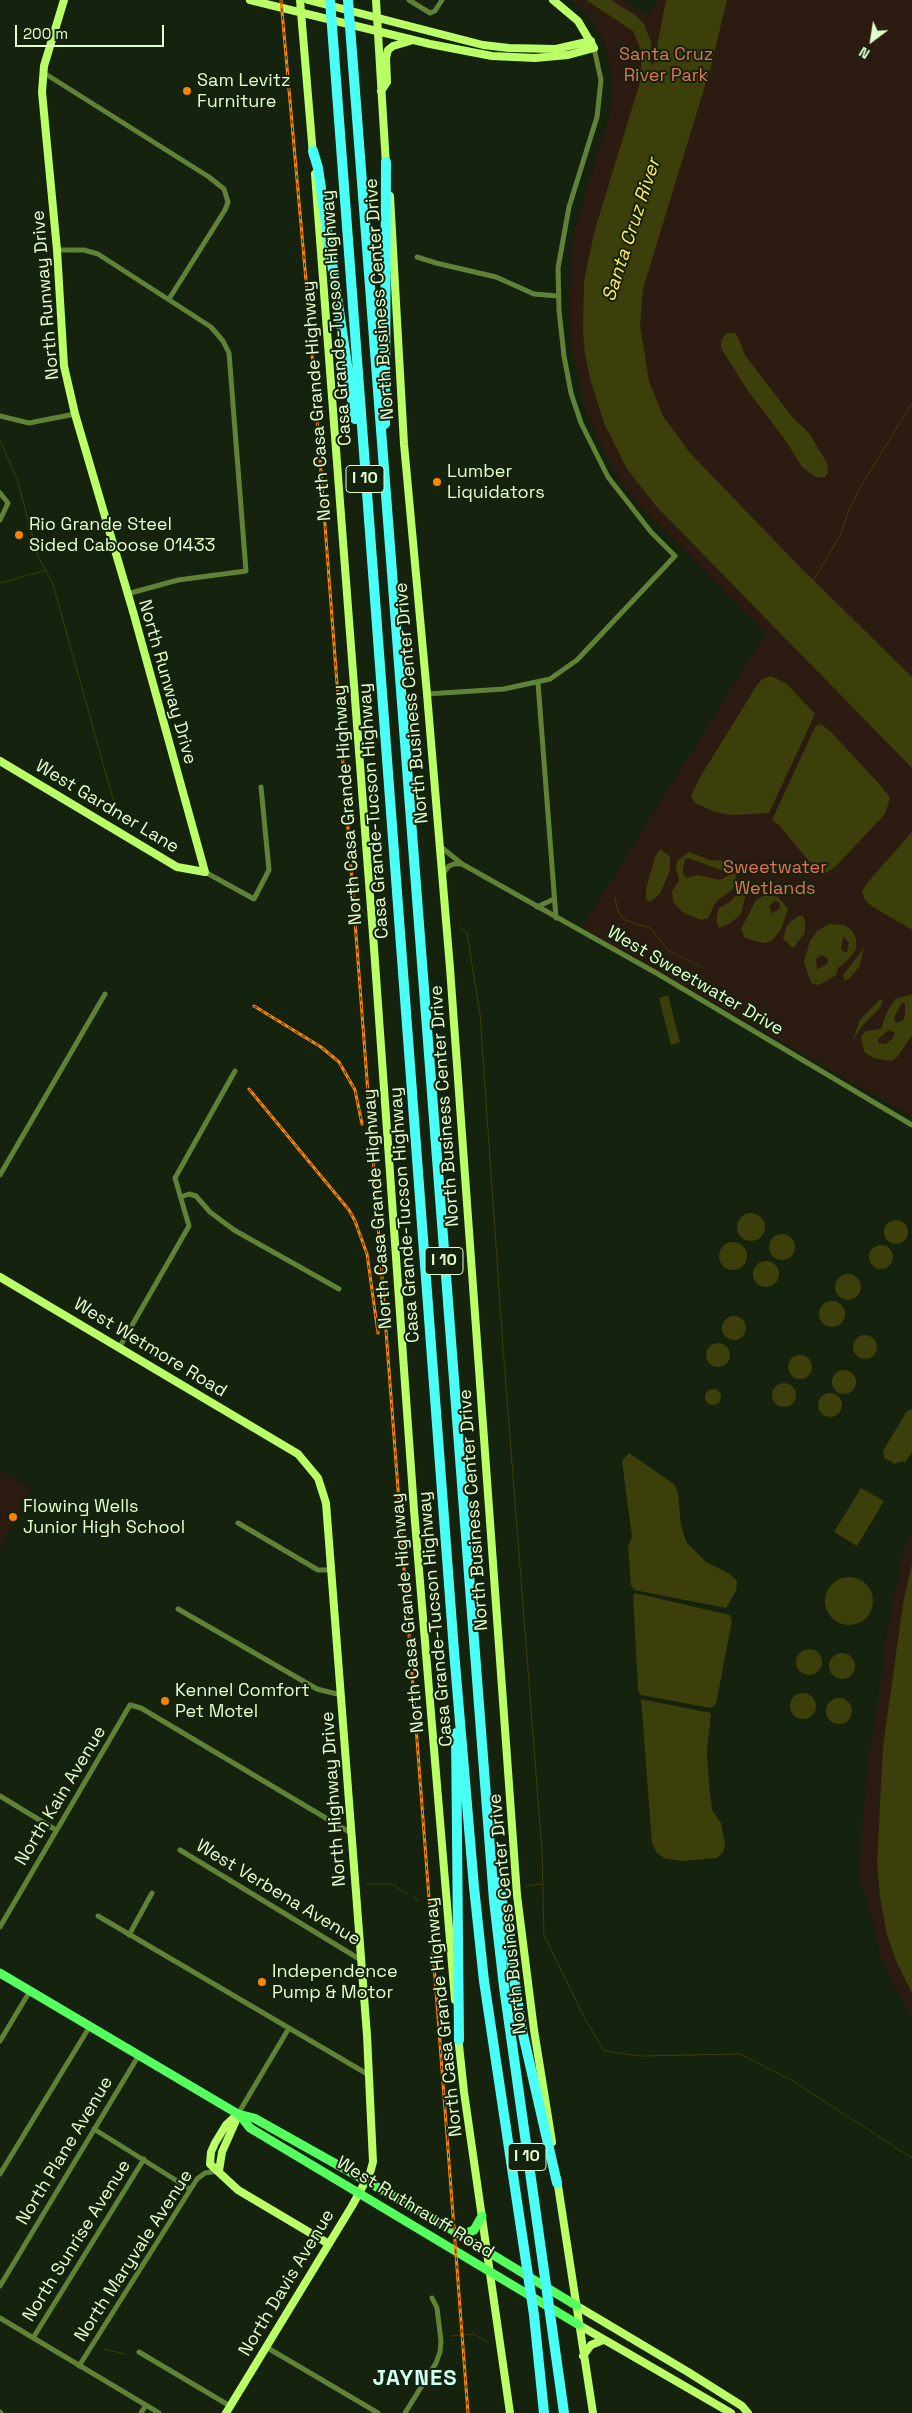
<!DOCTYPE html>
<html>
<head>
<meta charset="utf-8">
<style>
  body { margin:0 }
  #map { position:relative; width:912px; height:2413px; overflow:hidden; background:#15220d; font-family:"Space Grotesk",sans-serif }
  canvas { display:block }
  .north { position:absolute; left:847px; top:15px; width:50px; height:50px; -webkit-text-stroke:4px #15220d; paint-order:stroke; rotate:211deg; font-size:14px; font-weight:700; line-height:20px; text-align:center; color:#e4ffce }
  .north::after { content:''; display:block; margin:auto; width:18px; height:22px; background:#e4ffce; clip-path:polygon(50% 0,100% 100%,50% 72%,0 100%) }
  .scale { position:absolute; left:15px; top:25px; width:149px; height:22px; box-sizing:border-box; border:2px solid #e4ffce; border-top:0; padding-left:6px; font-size:15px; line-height:18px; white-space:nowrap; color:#e4ffce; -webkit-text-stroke:4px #15220d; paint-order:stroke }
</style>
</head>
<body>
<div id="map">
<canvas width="912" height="2413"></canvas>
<div class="north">N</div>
<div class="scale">200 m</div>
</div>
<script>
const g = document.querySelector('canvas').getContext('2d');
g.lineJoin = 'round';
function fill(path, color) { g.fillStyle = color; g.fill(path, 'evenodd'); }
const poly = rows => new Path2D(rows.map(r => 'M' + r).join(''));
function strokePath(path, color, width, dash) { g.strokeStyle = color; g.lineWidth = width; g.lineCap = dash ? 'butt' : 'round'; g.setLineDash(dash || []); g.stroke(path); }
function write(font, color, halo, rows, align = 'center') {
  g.font = font + ' "Space Grotesk",sans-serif'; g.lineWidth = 4; g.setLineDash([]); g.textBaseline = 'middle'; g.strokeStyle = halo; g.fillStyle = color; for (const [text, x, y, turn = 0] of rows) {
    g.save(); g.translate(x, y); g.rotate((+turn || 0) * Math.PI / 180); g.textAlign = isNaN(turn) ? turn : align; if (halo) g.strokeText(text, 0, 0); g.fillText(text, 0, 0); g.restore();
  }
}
fill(poly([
  [571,0,621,0,639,12,650,13,658,0,912,0,912,1117,582,927,766,633,633,499,609,461,584,406,571,345,569,288,575,228,607,123,613,96,608,55,601,35,587,14],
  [0,1470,32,1489,0,1549],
  [912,1532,912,2016,890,1979,880,1954,868,1901,859,1878,865,1788,889,1621,904,1548]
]), '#2c1b10');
fill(poly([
  [586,0,611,0,635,15,644,24,651,42,651,66,654,63,666,0,727,0,711,66,643,289,640,326,649,381,663,416,690,453,800,567,912,677,912,768,656,506,627,469,604,423,590,378,585,354,583,332,584,282,594,233,640,82,641,65,640,48,633,31],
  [727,333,735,333,738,337,745,355,793,418,809,433,827,463,828,472,825,477,817,478,802,467,786,441,748,391,721,348,721,340],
  [771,676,787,684,815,714,769,813,731,815,715,812,695,803,691,796,699,779,757,685,762,679],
  [821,724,832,733,881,786,890,798,885,814,838,864,825,874,818,872,780,826,772,820,815,727],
  [912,832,912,930,870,905,865,900,862,892,867,883],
  [660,849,670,856,670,870,660,894,650,902,646,899,646,889,655,857],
  [689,852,710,860,726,861,735,869,736,877,733,889,716,902,708,918,701,920,684,913,673,902,672,891,679,881,676,868,678,860],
  [688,858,726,872,728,876,720,880,698,875,686,878,683,874,683,868,685,860],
  [743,881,751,883,753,885,751,893,746,893,741,914,731,923,719,928,716,921,718,909,731,901,738,893],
  [767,894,778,897,788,909,781,929,772,941,763,943,745,938,741,929,756,900],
  [775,901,779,902,780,908,772,914,769,906],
  [798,916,803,916,805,919,805,933,793,948,783,939,787,925],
  [829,924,844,925,852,930,856,939,856,949,849,959,838,968,836,975,819,985,811,983,804,962,810,941,817,931],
  [843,937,849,942,847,952,844,952,841,949],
  [821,955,827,958,828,963,817,970,816,959],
  [864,948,859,967,849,979,844,980,843,975],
  [912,994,912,1035,898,1056,892,1061,874,1058,864,1052,861,1036,866,1031,881,1029,886,1014,895,999],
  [902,1002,905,1004,905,1015,903,1020,896,1023,894,1018],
  [889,1030,895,1033,892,1039,886,1044,878,1043,878,1039],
  [668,995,680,1042,671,1045,659,998],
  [880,999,883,1001,880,1008,862,1026,853,1040,860,1020],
  '737 1227a14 14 0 1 1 28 0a14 14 0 1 1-28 0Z',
  '884 1232a12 12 0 1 1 24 0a12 12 0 1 1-24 0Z',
  '769 1247a13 13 0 1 1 26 0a13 13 0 1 1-26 0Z',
  '719 1256a14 14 0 1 1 28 0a14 14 0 1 1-28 0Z',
  '869 1257a12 12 0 1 1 24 0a12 12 0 1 1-24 0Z',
  '753 1274a13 13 0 1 1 26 0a13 13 0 1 1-26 0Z',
  '835 1287a13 13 0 1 1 26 0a13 13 0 1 1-26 0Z',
  '819 1314a13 13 0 1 1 26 0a13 13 0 1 1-26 0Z',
  '722 1328a12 12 0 1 1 24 0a12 12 0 1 1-24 0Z',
  '853 1347a12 12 0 1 1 24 0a12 12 0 1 1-24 0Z',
  '706 1355a12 12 0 1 1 24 0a12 12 0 1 1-24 0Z',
  '788 1367a12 12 0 1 1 24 0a12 12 0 1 1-24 0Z',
  '832 1382a12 12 0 1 1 24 0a12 12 0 1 1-24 0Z',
  '772 1395a12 12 0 1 1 24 0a12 12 0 1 1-24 0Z',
  '705 1397a8 8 0 1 1 16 0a8 8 0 1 1-16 0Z',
  '818 1405a12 12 0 1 1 24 0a12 12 0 1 1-24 0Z',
  [912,1409,912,1452,905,1463,903,1461,895,1464,884,1458,883,1451,907,1411],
  [629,1453,674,1484,678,1493,681,1526,687,1543,706,1562,730,1574,737,1581,736,1591,726,1608,634,1590,631,1585,628,1547,632,1537,622,1461],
  [861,1488,884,1501,857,1546,834,1532],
  [912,1564,912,1993,897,1963,887,1935,880,1897,877,1863,883,1747,903,1604],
  '825 1601a24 24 0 1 1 48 0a24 24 0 1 1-48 0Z',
  [635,1593,730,1615,732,1621,716,1704,710,1708,641,1695,638,1691,633,1596],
  '796 1662a13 13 0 1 1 26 0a13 13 0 1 1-26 0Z',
  '829 1666a13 13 0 1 1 26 0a13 13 0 1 1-26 0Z',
  '790 1706a13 13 0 1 1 26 0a13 13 0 1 1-26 0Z',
  '826 1711a13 13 0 1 1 26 0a13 13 0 1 1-26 0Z',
  [641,1699,711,1713,707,1751,709,1783,712,1810,721,1823,725,1845,723,1853,717,1858,683,1861,666,1859,657,1853,652,1843]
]), '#3c3f09');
strokePath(poly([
  [0,440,17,479,38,556,53,584,116,810],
  [813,581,841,534,848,512,861,486,912,403],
  [0,583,47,570],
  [615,897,618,912,625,920,650,928,669,951,702,967],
  [361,901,361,908,366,915],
  [459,927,467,933,480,1014,503,1347,542,1851,544,1935,584,2017,604,2051,640,2056,740,2054,793,2081,912,2158],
  [367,1884,391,1884,409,1895],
  [525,1886,542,1884],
  [414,1897,418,1902],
  [434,1901,442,1900],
  [450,2336,474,2334,488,2342],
  [103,2349,126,2354]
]), '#3c3f09', 1);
strokePath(poly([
  [409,0,430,13,435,11,442,0],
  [44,73,209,177,224,189,228,202,225,210,169,299],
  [57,250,84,250,98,254,211,327,223,341,229,353,246,571,178,580,127,594],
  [417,257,436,263,496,277,534,294,558,296],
  [0,416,29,423,75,414],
  [0,493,8,503,0,520],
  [538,683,556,918],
  [427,694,504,689,550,679,577,660,675,556,651,532,608,477,581,423,571,393,564,356,559,310,558,268,569,207,597,117,601,80,594,48],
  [441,847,462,864,454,864,449,866,442,875],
  [462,864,658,974,912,1125],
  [205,872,254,899,269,870,261,787],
  [537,907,554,899],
  [0,1175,105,994],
  [181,1197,189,1194,196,1196,210,1212,234,1230,339,1289],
  [119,1348,189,1226,175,1178,235,1071],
  [238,1523,318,1570,331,1570],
  [178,1609,317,1689,341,1695],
  [0,1796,56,1830],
  [180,1850,361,1960],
  [98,1916,369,2075],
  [0,1927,130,1705,141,1708,351,1833],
  [129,1935,152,1893],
  [0,2041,30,1991],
  [238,2114,289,2028],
  [94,2129,190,2189],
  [0,2174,90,2026],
  [0,2286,139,2055],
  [0,2318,159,2413],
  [33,2338,144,2159],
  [266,2347,378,2413],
  [139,2352,230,2406],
  [79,2366,197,2179,205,2173,218,2171],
  [0,2412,1,2413],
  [141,2413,146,2405],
  [405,2413,436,2363,440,2352,441,2341,437,2308,432,2298]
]), '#5f8237', 5);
strokePath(poly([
  [250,0,430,44,492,56,535,58,568,55,594,48,578,21,553,0],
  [300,0,313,155],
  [308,0,483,45,509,48,556,49,591,41],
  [376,0,386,165],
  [381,91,387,82,386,58,388,50,393,46,410,41],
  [315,174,374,948,414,1510,455,2000],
  [390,196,404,444,427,694,450,968,517,1895,534,2030,552,2142],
  [0,761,177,867,205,872,134,615,75,414,64,366,57,250,42,92,44,66,64,0],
  [0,1277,298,1454,318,1478,326,1503,367,2035,373,2162,370,2173,352,2206,226,2413],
  [458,2036,464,2092,510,2413],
  [238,2114,226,2125,215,2143,211,2152,210,2164,238,2190,329,2244],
  [219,2171,222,2152,238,2116],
  [557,2179,593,2413],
  [577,2306,688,2372,742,2406,748,2413],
  [579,2325,731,2413],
  [583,2356,591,2345,603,2340]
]), '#b9ff65', 8);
strokePath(poly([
  [0,1973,238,2114,254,2118,434,2219,577,2306],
  [239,2114,250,2128,579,2325],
  [462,2235,474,2230,482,2216]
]), '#55ff5e', 9);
strokePath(poly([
  [330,0,454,1651,474,1887,484,1981,534,2315,544,2413],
  [348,0,494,1900,504,1987,564,2413],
  [313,151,318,168,355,419],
  [385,424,386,162],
  [456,1733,459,2040],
  [499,1882,522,2030,557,2183]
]), '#49fff6', 10);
const rail = poly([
  [281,0,309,314,468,2413],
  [17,531,20,539],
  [254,1006,321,1047,339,1062,355,1090,362,1124],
  [249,1089,349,1210,355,1221,367,1254,378,1333]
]);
strokePath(rail, '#f98400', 3);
strokePath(rail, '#15220d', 1, [4]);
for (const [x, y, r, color] of [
  [187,91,5,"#f98400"],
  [437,482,5,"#f98400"],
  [19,535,5,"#f98400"],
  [13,1517,5,"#f98400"],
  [165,1701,5,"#f98400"],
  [262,1982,5,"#f98400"]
]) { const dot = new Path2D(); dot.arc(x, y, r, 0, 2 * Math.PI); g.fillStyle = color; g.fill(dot); strokePath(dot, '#15220d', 2); }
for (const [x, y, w] of [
  [365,479,38],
  [444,1261,38],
  [527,2157,38]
]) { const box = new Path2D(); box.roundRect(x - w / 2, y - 13.5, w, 27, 4); g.fillStyle = '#15220d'; g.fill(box); strokePath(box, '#e4ffce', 1); }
write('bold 16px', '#e4ffce', null, [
  ["I 10",365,479],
  ["I 10",444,1261],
  ["I 10",527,2157]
]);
write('18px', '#e17158', '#15220d', [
  ["Santa Cruz",666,55],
  ["River Park",666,76],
  ["Sweetwater",775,868],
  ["Wetlands",775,889]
]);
write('18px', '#e4ffce', '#15220d', [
  ["Sam Levitz",197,81],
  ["Furniture",197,102],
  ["Lumber",447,472],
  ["Liquidators",447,493],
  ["Rio Grande Steel",29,525],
  ["Sided Caboose 01433",29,546],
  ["Flowing Wells",23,1507],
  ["Junior High School",23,1528],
  ["Kennel Comfort",175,1691],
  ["Pet Motel",175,1712],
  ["Independence",272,1972],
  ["Pump & Motor",272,1993]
], 'left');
write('18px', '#e4ffce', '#15220d', [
  ["North Runway Drive",46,295,-95],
  ["North Business Center Drive",380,299,-94],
  ["Casa Grande-Tucson Highway",337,318,-94],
  ["North Casa Grande Highway",317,401,-94],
  ["North Runway Drive",167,682,74],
  ["North Business Center Drive",412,703,-95],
  ["North Casa Grande Highway",348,805,-94],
  ["West Gardner Lane",107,807,31],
  ["Casa Grande-Tucson Highway",374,811,-94],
  ["West Sweetwater Drive",695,981,30],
  ["North Business Center Drive",445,1106,-94],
  ["North Casa Grande Highway",378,1209,-94],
  ["Casa Grande-Tucson Highway",405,1215,-94],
  ["West Wetmore Road",150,1348,31],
  ["North Business Center Drive",474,1510,-94],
  ["North Casa Grande Highway",408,1613,-95],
  ["Casa Grande-Tucson Highway",436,1619,-95],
  ["North Kain Avenue",61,1796,-59],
  ["North Highway Drive",334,1799,-94],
  ["West Verbena Avenue",278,1893,31],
  ["North Business Center Drive",508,1914,-96],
  ["North Casa Grande Highway",444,2017,-96],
  ["North Plane Avenue",65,2151,-59],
  ["West Ruthrauff Road",415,2208,31],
  ["North Sunrise Avenue",77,2241,-58],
  ["North Maryvale Avenue",134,2256,-57],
  ["North Davis Avenue",287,2283,-59]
]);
write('italic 19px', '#ffed5c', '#15220d', [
  ["Santa Cruz River",632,230,-72]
]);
g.letterSpacing = '1px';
write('bold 22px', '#d0fff5', '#15220d', [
  ["JAYNES",415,2379]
]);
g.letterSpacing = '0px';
</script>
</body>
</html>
